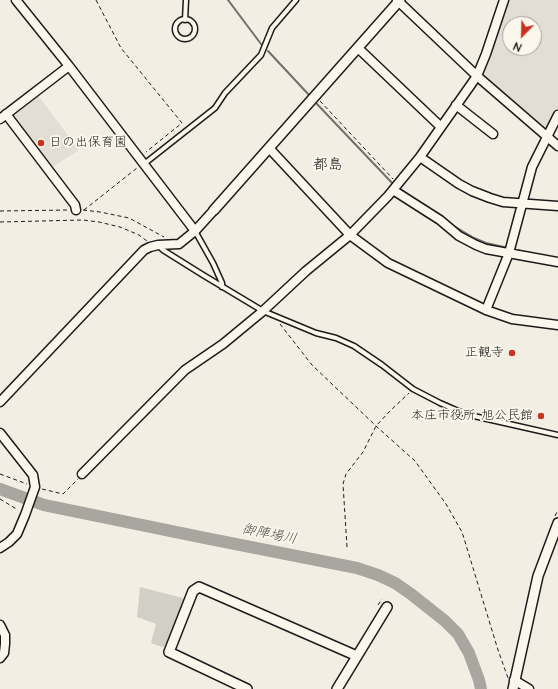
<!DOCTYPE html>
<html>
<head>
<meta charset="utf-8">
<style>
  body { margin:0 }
  #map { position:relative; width:558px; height:689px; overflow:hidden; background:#f2eee4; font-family:"Architects Daughter",sans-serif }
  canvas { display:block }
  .north { position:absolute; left:502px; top:16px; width:40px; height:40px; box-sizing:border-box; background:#fbf7ec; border:1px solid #a29f99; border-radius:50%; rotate:203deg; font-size:11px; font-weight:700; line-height:16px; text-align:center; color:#1c1c1c }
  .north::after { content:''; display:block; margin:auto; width:14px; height:18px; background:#c8321e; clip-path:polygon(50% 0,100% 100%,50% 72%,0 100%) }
</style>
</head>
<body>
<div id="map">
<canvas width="558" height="689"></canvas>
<div class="north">N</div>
</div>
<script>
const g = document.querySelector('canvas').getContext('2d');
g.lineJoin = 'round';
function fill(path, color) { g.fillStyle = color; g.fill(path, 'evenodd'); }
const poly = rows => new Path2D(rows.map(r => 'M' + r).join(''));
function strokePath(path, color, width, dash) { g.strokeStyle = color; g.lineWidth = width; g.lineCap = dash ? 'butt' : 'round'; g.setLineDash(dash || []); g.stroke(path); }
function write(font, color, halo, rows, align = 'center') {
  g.font = font + ' "Architects Daughter","Klee One",sans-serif'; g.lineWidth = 3.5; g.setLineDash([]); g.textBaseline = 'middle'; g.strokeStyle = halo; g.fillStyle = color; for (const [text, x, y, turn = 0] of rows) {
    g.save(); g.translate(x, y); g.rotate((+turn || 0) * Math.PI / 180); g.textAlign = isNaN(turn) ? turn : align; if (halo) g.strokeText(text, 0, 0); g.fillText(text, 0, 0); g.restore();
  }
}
fill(poly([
  [507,0,558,0,558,113,546,132,480,78],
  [510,24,534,24,534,48,510,48],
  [37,94,79,150,51,168,12,115,12,114]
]), '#e2ded5');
fill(poly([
  [140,587,183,598,184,601,166,646,162,647,151,643,156,624,137,617]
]), '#d2cfc6');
strokePath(poly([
  [228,0,261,44],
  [268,51,309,95],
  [316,103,394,185],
  [397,187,410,196],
  [452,225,474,238,486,243,508,248],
  [512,249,533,254]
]), '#716f6b', 2);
strokePath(poly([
  [0,489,44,505,205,538,357,568,378,575,395,583,411,594,445,621,458,634,469,653,479,680,481,689]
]), '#a9a6a0', 12);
const service = poly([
  '175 29a10 10 0 1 1 20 0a10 10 0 1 1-20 0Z',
  [185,20,186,0],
  [144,164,215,108,225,93,261,55,272,28,296,0],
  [195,231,213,263,222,283,222,287],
  [158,245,163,250,203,275,263,311,316,333,336,338,354,346,382,365,413,389,440,403,465,414,558,435]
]);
const minor = poly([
  [16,0,69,66,195,231],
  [397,0,477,76,558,146],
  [358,48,441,127],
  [456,105,493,134],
  [6,114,75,205,76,210],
  [0,119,69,66],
  [269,148,350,235,388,263,486,310,512,319,558,325],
  [420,157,459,184,472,191,490,198,503,202,558,206],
  [393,190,440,220,459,236,476,245,486,249,558,262],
  [486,310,509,253,532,167,558,115],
  [0,402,144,250,150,247,158,245,179,244,195,231,214,210],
  [0,433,33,475,35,487,25,515,17,534,9,542,0,548],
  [82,474,185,370,223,344,263,311,306,271,350,235,388,196,420,157,477,76,486,54,504,0],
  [0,625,5,635,5,644,4,653,0,658],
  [514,680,529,689]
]);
const tertiary = poly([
  [214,210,400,0],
  [247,689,169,652,193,591,199,587,357,656],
  [337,689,387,607],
  [513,689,538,576,558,523]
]);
strokePath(service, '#1c1c1c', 7);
strokePath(minor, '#1c1c1c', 11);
strokePath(tertiary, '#1c1c1c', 12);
strokePath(poly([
  [96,0,121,48,182,123,146,152],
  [320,101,393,179],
  [83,210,100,212,129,218,164,237],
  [84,210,137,168],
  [0,211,68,210],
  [0,222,83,220,99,222,120,227,139,235,147,241],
  [280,324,312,365,376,426,415,461,446,504,462,532,466,545,498,650,508,678],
  [0,474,27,484],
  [42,489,63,494,78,479],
  [0,499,18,510],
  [555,516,558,510],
  [347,547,343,484,346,474,363,452,376,426,390,411,409,393],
  [378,605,382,599]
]), '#1c1c1c', 1, [4, 3]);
strokePath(service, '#fbf7ec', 4);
strokePath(minor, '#fbf7ec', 8);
strokePath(tertiary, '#fbf7ec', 9);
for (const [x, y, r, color] of [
  [41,143,4,"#c8321e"],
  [512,353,4,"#c8321e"],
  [541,416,4,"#c8321e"]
]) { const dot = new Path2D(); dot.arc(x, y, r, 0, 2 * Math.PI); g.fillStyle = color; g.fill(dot); strokePath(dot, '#fbf7ec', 1.5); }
write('13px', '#1c1c1c', '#fbf7ec', [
  ["日の出保育園",49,143,"left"],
  ["正観寺",504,353],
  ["本庄市役所 旭公民館",533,416]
], 'right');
write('italic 14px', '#545351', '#fbf7ec', [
  ["御陣場川",269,535,11]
]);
write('15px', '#1c1c1c', '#fbf7ec', [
  ["都島",328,166]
]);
</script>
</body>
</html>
